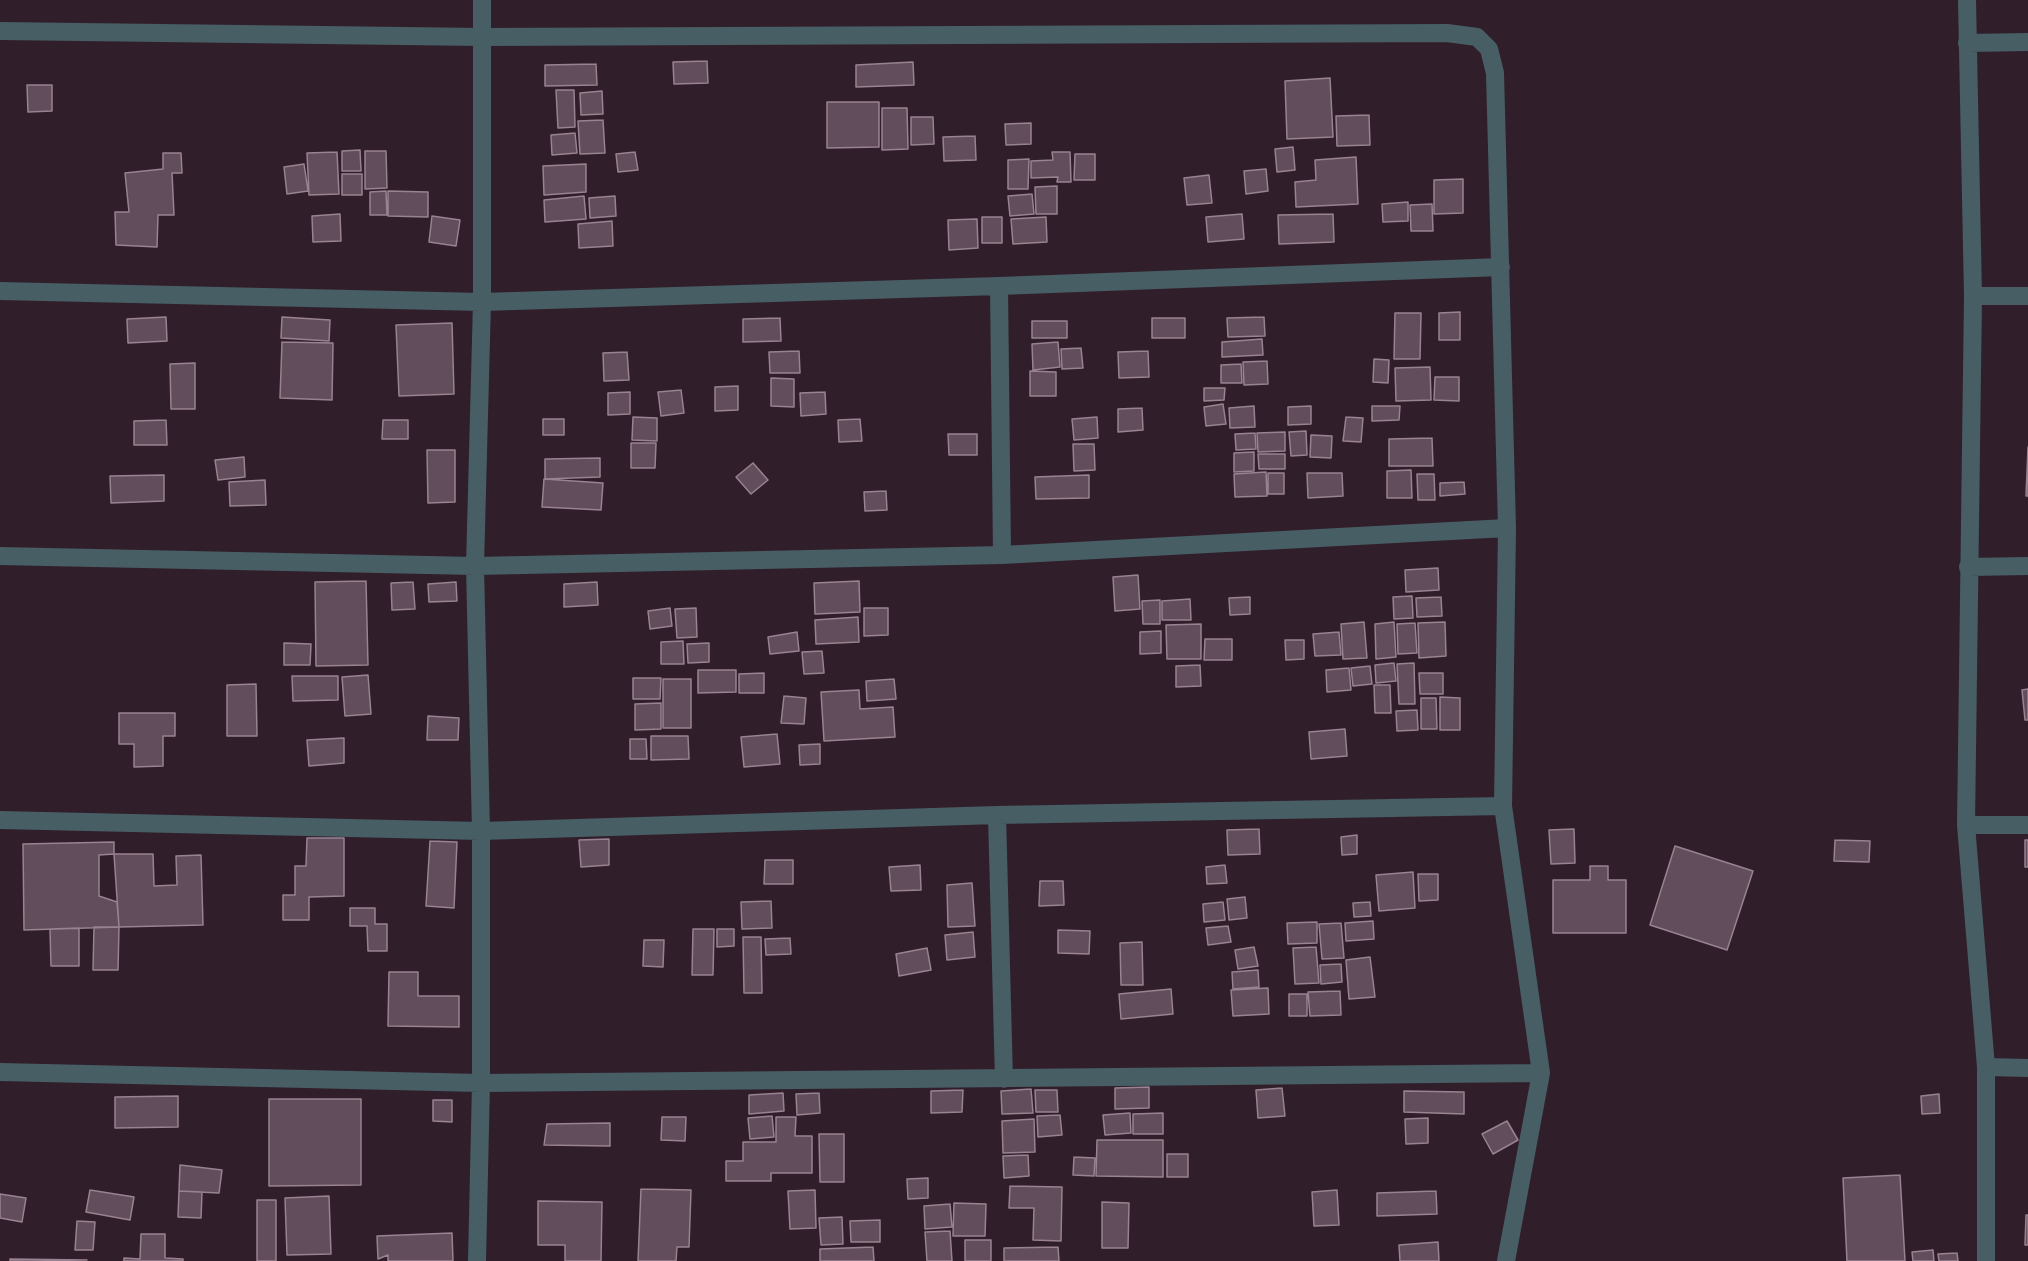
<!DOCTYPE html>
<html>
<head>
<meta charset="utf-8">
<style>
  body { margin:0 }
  canvas { display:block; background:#301e2b }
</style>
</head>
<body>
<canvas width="2028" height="1261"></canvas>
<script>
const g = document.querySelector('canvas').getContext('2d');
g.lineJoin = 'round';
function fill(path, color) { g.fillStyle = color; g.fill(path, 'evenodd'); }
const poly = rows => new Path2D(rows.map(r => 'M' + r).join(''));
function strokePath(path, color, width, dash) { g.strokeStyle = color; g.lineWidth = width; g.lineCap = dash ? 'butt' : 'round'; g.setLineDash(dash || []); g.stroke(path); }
const building = poly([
  [707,61,708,83,674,84,673,62,707,61],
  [913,62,914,85,856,87,856,65,913,62],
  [596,64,597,85,545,86,545,65,596,64],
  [1330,78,1333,137,1287,139,1285,81,1330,78],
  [27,85,52,85,52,111,28,112,27,85],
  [556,90,574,90,575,127,558,128,556,90],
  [602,91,603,114,581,115,580,93,602,91],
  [827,102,879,102,879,147,827,148,827,102],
  [882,108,907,108,908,149,882,150,882,108],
  [1369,115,1370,145,1337,146,1336,116,1369,115],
  [911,117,933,117,934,144,911,145,911,117],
  [603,120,605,153,580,154,578,121,603,120],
  [1031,123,1031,144,1006,145,1005,124,1031,123],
  [575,133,577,153,552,155,551,135,575,133],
  [975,136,976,160,944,161,943,137,975,136],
  [1293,147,1295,170,1277,172,1275,149,1293,147],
  [360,150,361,171,342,171,342,151,360,150],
  [365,151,386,151,387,188,365,189,365,151],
  [337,152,339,194,309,195,307,153,337,152],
  [635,152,638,170,618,172,616,154,635,152],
  [1052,152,1070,152,1071,182,1057,182,1058,177,1031,178,1031,161,1053,160,1052,152],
  [163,153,181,153,182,173,172,173,174,215,158,215,157,247,116,245,115,212,129,212,125,173,163,169,163,153],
  [1075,154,1095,154,1095,180,1074,180,1075,154],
  [1356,157,1358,204,1296,207,1295,182,1316,180,1315,160,1356,157],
  [1029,159,1028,189,1008,189,1008,160,1029,159],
  [304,164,308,191,287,194,284,167,304,164],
  [586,164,586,192,544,195,543,166,586,164],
  [1266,169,1268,191,1246,194,1244,171,1266,169],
  [342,174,362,174,362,195,342,195,342,174],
  [1209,175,1212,203,1187,205,1184,178,1209,175],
  [1463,179,1463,213,1434,214,1434,180,1463,179],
  [1057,186,1057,214,1036,214,1035,187,1057,186],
  [386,191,387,215,370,215,370,192,386,191],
  [388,191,428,192,428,217,388,216,388,191],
  [1032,194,1034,214,1010,216,1008,196,1032,194],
  [584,196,586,219,545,222,544,200,584,196],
  [615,196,616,216,590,218,589,198,615,196],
  [1408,202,1408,221,1383,222,1382,204,1408,202],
  [1432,204,1433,231,1411,231,1410,205,1432,204],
  [340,214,341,241,313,242,312,216,340,214],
  [1242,214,1244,239,1208,242,1206,217,1242,214],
  [1333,214,1334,242,1279,244,1278,215,1333,214],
  [432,216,460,220,456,246,429,242,432,216],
  [982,217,1002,217,1002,243,982,243,982,217],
  [1046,217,1047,242,1013,244,1011,219,1046,217],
  [977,219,978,248,949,250,948,220,977,219],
  [612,221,613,246,579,248,578,224,612,221],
  [1460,312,1460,340,1439,340,1439,313,1460,312],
  [1395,313,1421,313,1420,359,1394,359,1395,313],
  [166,317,167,341,128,343,127,319,166,317],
  [282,317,330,320,329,341,281,338,282,317],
  [1264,317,1265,336,1228,337,1227,318,1264,317],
  [780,318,781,341,743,342,743,319,780,318],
  [1152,318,1185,318,1185,338,1152,338,1152,318],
  [1032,321,1067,321,1067,338,1032,338,1032,321],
  [452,323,454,394,399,396,396,325,452,323],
  [1262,339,1263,355,1222,357,1222,342,1262,339],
  [282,342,333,343,332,400,280,398,282,342],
  [1058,342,1060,367,1033,370,1032,344,1058,342],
  [1081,348,1083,368,1062,369,1061,349,1081,348],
  [799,351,800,373,770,373,769,352,799,351],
  [1148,351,1149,377,1119,378,1118,352,1148,351],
  [627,352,629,380,604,381,603,353,627,352],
  [1374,359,1389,360,1388,383,1373,382,1374,359],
  [1267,361,1268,384,1244,385,1243,362,1267,361],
  [195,363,195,409,171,409,170,364,195,363],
  [1241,364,1242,383,1221,383,1221,365,1241,364],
  [1430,367,1431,400,1396,401,1395,368,1430,367],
  [1030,371,1056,372,1056,396,1030,396,1030,371],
  [1435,377,1459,377,1459,401,1434,400,1435,377],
  [771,378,794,379,794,407,771,406,771,378],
  [738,386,738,410,715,411,715,387,738,386],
  [1204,388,1225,388,1224,400,1204,401,1204,388],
  [681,390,684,413,661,416,658,392,681,390],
  [630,392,630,414,608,415,608,393,630,392],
  [825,392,826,414,801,416,800,393,825,392],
  [1223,404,1226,424,1206,426,1204,407,1223,404],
  [1254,406,1255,427,1230,428,1229,408,1254,406],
  [1311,406,1311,424,1288,425,1288,407,1311,406],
  [1372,406,1400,406,1399,420,1372,421,1372,406],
  [1142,408,1143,430,1118,432,1118,409,1142,408],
  [633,417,657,418,657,441,632,440,633,417],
  [1097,417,1098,438,1074,440,1072,419,1097,417],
  [1346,417,1363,418,1361,442,1343,441,1346,417],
  [543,419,564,419,564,435,543,435,543,419],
  [860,419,862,441,839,442,838,420,860,419],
  [166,420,167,445,134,445,134,421,166,420],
  [383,420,408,420,408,439,382,439,383,420],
  [1306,431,1307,455,1291,456,1289,432,1306,431],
  [1285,432,1285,451,1258,452,1257,433,1285,432],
  [1255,433,1256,449,1236,450,1235,434,1255,433],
  [948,434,977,434,977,455,949,455,948,434],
  [1311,435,1332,436,1331,458,1310,457,1311,435],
  [1432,438,1433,466,1389,466,1389,439,1432,438],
  [631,443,656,443,655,468,631,468,631,443],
  [1073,444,1094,444,1095,470,1074,471,1073,444],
  [2028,447,2028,496,2026,496,2028,447],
  [427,450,455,450,455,502,428,503,427,450],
  [1254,452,1254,471,1234,472,1234,453,1254,452],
  [1258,454,1285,454,1285,469,1259,469,1258,454],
  [244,457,245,477,218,480,215,460,244,457],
  [600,458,600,477,545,479,545,459,600,458],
  [753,463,768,480,751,494,736,477,753,463],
  [1411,470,1412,498,1387,498,1387,471,1411,470],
  [1266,472,1267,496,1235,497,1234,474,1266,472],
  [1268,473,1284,473,1284,494,1268,494,1268,473],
  [1307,473,1342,473,1343,496,1308,498,1307,473],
  [1417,474,1434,474,1435,500,1418,500,1417,474],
  [164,475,164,501,111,503,110,476,164,475],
  [1089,475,1089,498,1036,499,1035,477,1089,475],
  [544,479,603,483,601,510,542,507,544,479],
  [265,480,266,505,230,506,229,482,265,480],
  [1464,482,1465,494,1440,496,1440,483,1464,482],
  [886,491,887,510,865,511,864,492,886,491],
  [1438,568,1439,590,1406,592,1405,570,1438,568],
  [1138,575,1140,609,1115,611,1113,577,1138,575],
  [366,581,368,665,316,666,315,582,366,581],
  [859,581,860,612,815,614,814,583,859,581],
  [413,582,415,609,392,610,391,583,413,582],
  [456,582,457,601,429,602,428,584,456,582],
  [597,582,598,605,564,607,564,584,597,582],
  [1412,596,1413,618,1394,619,1393,597,1412,596],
  [1250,597,1250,614,1230,615,1229,598,1250,597],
  [1441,597,1442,616,1417,617,1416,598,1441,597],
  [1190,599,1191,620,1162,620,1162,601,1190,599],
  [1160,600,1160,624,1143,624,1142,601,1160,600],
  [670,608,672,626,650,629,648,611,670,608],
  [696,608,697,637,677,638,675,609,696,608],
  [864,608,888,608,888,635,864,636,864,608],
  [858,617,859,642,816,644,815,620,858,617],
  [1364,622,1367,658,1343,659,1341,624,1364,622],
  [1394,622,1396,657,1376,659,1375,624,1394,622],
  [1445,622,1446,656,1419,658,1418,623,1445,622],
  [1415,623,1417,653,1398,654,1397,624,1415,623],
  [1201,624,1201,659,1167,659,1166,625,1201,624],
  [1161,631,1161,653,1140,654,1140,632,1161,631],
  [797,632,799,651,770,654,768,637,797,632],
  [1339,632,1341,655,1315,656,1313,634,1339,632],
  [1205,639,1232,639,1232,660,1204,660,1205,639],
  [1285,640,1304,640,1304,659,1286,660,1285,640],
  [683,641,684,664,661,664,661,642,683,641],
  [284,643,311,644,310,665,284,665,284,643],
  [709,643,709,662,688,663,687,644,709,643],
  [822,651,824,673,804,674,802,652,822,651],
  [1394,663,1396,681,1376,683,1375,665,1394,663],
  [1414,663,1415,704,1399,704,1397,664,1414,663],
  [1200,665,1201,686,1176,687,1176,666,1200,665],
  [1370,666,1372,684,1353,686,1351,668,1370,666],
  [1349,668,1351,690,1327,692,1326,670,1349,668],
  [698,670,736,670,736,692,698,693,698,670],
  [764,673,764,693,739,693,739,674,764,673],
  [1419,673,1443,673,1443,694,1420,694,1419,673],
  [368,675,371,714,345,716,342,677,368,675],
  [292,676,338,676,338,700,293,701,292,676],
  [633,678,661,678,660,699,633,699,633,678],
  [663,679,691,679,691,728,663,728,663,679],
  [894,679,896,699,867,701,866,681,894,679],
  [256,684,257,736,227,736,227,685,256,684],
  [1374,685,1390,685,1391,713,1375,713,1374,685],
  [2028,689,2028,720,2025,720,2022,690,2028,689],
  [859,690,860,709,893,707,895,737,824,741,821,692,859,690],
  [784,696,806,698,804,724,781,723,784,696],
  [1440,697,1460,698,1460,730,1440,730,1440,697],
  [1421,698,1436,698,1437,729,1421,729,1421,698],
  [661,703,661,729,635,730,635,704,661,703],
  [1417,710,1418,730,1397,731,1396,711,1417,710],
  [119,713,175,713,175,736,163,736,163,766,134,767,134,744,119,744,119,713],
  [428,716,459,718,458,740,427,740,428,716],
  [1345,729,1347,756,1311,759,1309,732,1345,729],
  [777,734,780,764,744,767,741,737,777,734],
  [651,736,688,736,689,759,651,760,651,736],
  [344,738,344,763,309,766,307,740,344,738],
  [630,739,646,739,647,759,630,759,630,739],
  [820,744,820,764,800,765,799,745,820,744],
  [1259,829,1260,854,1228,855,1227,830,1259,829],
  [1574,829,1575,863,1551,864,1549,830,1574,829],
  [1357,835,1357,854,1342,855,1341,837,1357,835],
  [307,838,344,838,344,896,309,897,309,920,283,920,283,895,295,895,295,866,306,866,307,838],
  [609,839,609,865,581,867,579,840,609,839],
  [1835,840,1870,841,1869,862,1834,861,1835,840],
  [2025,840,2028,840,2028,867,2025,867,2025,840],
  [430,841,457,842,454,908,426,906,430,841],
  [114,842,114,854,99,855,99,896,117,902,119,927,24,930,23,844,114,842],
  [1675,846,1753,871,1727,950,1650,925,1675,846],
  [114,854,153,854,154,886,177,885,176,856,201,855,203,925,119,927,114,854],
  [765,860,793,860,793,884,764,884,765,860],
  [920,865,921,890,891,891,889,867,920,865],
  [1225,865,1227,883,1207,884,1206,867,1225,865],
  [1590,866,1608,866,1608,880,1626,880,1626,933,1553,933,1553,880,1590,880,1590,866],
  [1413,872,1415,908,1379,911,1376,875,1413,872],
  [1418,874,1438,874,1438,900,1419,901,1418,874],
  [1040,881,1063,881,1064,905,1039,906,1040,881],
  [972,883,975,926,948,927,947,885,972,883],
  [1245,897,1247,918,1229,920,1227,899,1245,897],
  [771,901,772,928,742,929,741,902,771,901],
  [1223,902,1225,920,1204,922,1203,904,1223,902],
  [1370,902,1371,916,1354,917,1353,903,1370,902],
  [350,908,375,908,375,924,387,924,387,951,368,951,367,926,350,926,350,908],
  [1373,921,1374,939,1346,941,1345,923,1373,921],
  [1317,922,1317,943,1288,944,1287,923,1317,922],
  [1341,923,1344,958,1322,959,1319,924,1341,923],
  [1228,926,1231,942,1208,945,1206,928,1228,926],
  [94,927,119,927,118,970,93,970,94,927],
  [79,928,79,966,51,966,50,929,79,928],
  [693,929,714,929,713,975,692,975,693,929],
  [717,929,734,929,734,946,717,947,717,929],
  [1058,930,1090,931,1089,954,1058,953,1058,930],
  [973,932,975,957,947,960,945,935,973,932],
  [743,937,761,937,762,993,744,993,743,937],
  [790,938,791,954,766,955,765,939,790,938],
  [644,940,664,940,663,967,643,966,644,940],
  [1142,942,1143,985,1121,985,1120,943,1142,942],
  [1254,947,1258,966,1238,969,1235,950,1254,947],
  [1316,947,1319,983,1295,984,1293,948,1316,947],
  [927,948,931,970,899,976,896,954,927,948],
  [1370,957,1375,997,1349,999,1346,960,1370,957],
  [1341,964,1342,982,1321,984,1320,965,1341,964],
  [1258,970,1259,987,1233,989,1232,972,1258,970],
  [389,972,418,972,418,996,459,996,459,1027,388,1026,389,972],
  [1268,988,1269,1014,1233,1016,1231,990,1268,988],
  [1171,989,1173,1014,1121,1019,1119,994,1171,989],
  [1340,991,1341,1015,1310,1016,1308,992,1340,991],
  [1289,994,1307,994,1307,1016,1289,1016,1289,994],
  [1149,1087,1149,1108,1115,1109,1115,1088,1149,1087],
  [1282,1088,1285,1116,1258,1118,1256,1090,1282,1088],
  [1031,1089,1033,1113,1002,1114,1001,1091,1031,1089],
  [963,1090,962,1112,931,1113,931,1091,963,1090],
  [1035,1090,1057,1090,1058,1112,1036,1112,1035,1090],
  [1404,1091,1464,1092,1464,1114,1404,1112,1404,1091],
  [783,1093,784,1111,749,1114,749,1095,783,1093],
  [819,1093,820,1113,797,1115,796,1094,819,1093],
  [1939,1094,1940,1113,1922,1114,1921,1096,1939,1094],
  [178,1096,178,1127,115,1128,115,1097,178,1096],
  [269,1099,361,1099,361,1185,269,1186,269,1099],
  [433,1100,452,1100,452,1122,433,1121,433,1100],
  [1130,1113,1131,1133,1105,1135,1103,1115,1130,1113],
  [1163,1113,1163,1134,1133,1134,1133,1114,1163,1113],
  [1060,1115,1062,1135,1038,1137,1037,1116,1060,1115],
  [772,1116,774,1137,750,1139,748,1118,772,1116],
  [662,1117,686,1117,685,1141,661,1140,662,1117],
  [776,1117,796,1117,795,1136,812,1136,812,1173,771,1173,771,1181,726,1181,726,1161,743,1161,743,1142,776,1142,776,1117],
  [1428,1118,1428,1143,1406,1144,1405,1119,1428,1118],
  [1034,1119,1035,1152,1003,1153,1002,1121,1034,1119],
  [1507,1121,1518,1140,1493,1154,1482,1134,1507,1121],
  [610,1123,610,1146,544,1145,547,1124,610,1123],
  [819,1134,844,1134,844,1182,820,1182,819,1134],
  [1097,1140,1163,1140,1163,1177,1096,1176,1097,1140],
  [1167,1154,1188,1154,1188,1177,1167,1177,1167,1154],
  [1028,1155,1029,1176,1004,1178,1003,1156,1028,1155],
  [1074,1157,1095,1158,1094,1176,1073,1175,1074,1157],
  [180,1165,222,1170,219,1193,179,1191,180,1165],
  [1900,1175,1905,1261,1847,1261,1843,1178,1900,1175],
  [928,1178,928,1198,908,1199,907,1179,928,1178],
  [1010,1186,1062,1187,1061,1241,1033,1240,1034,1208,1009,1208,1010,1186],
  [641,1189,691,1190,689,1247,677,1247,676,1261,638,1261,641,1189],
  [90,1190,134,1197,130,1220,86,1212,90,1190],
  [815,1190,816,1228,790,1229,788,1191,815,1190],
  [1337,1190,1339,1225,1314,1226,1312,1192,1337,1190],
  [179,1191,202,1192,201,1218,178,1217,179,1191],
  [1436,1191,1437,1214,1377,1216,1377,1193,1436,1191],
  [0,1194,26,1198,22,1222,0,1218,0,1194],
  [329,1196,331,1254,287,1255,285,1198,329,1196],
  [257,1200,276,1200,276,1261,257,1261,257,1200],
  [538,1201,602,1202,601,1261,565,1261,565,1245,538,1245,538,1201],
  [1102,1202,1129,1203,1128,1248,1102,1248,1102,1202],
  [954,1203,986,1204,985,1236,953,1236,954,1203],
  [950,1204,952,1227,925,1229,924,1206,950,1204],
  [2026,1215,2028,1215,2028,1245,2025,1245,2026,1215],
  [842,1217,843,1244,821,1245,819,1218,842,1217],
  [880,1220,880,1242,851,1242,850,1221,880,1220],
  [77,1221,95,1222,93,1250,75,1250,77,1221],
  [950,1231,952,1261,927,1261,925,1232,950,1231],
  [452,1233,453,1261,388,1261,388,1255,378,1259,377,1236,452,1233],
  [141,1234,165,1234,165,1258,183,1259,183,1261,124,1261,124,1258,140,1259,141,1234],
  [965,1240,991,1240,991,1261,965,1261,965,1240],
  [1438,1242,1439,1261,1400,1261,1399,1245,1438,1242],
  [873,1247,874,1261,820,1261,820,1249,873,1247],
  [1058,1247,1059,1261,1004,1261,1004,1248,1058,1247],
  [1933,1250,1934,1261,1913,1261,1912,1252,1933,1250],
  [1957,1253,1958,1261,1939,1261,1938,1254,1957,1253],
  [10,1259,87,1260,10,1261,10,1259]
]);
fill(building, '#614d5b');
strokePath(building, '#998292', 1.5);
strokePath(poly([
  [1967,0,1973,296,1966,825,1986,1067,1986,1261],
  [0,31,482,37,1447,33,1477,37,1489,49,1495,73,1507,528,1503,806,1541,1073,1506,1261],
  [1967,43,2028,42],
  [999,286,1002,555],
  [0,291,482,302,999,286,1501,267],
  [1973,296,2028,296],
  [0,556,475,566,1002,555,1507,528],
  [1968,567,2028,566],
  [997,815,1004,1079],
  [0,820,481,831,997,815,1503,806],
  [1966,825,2028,825],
  [1986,1067,2028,1068],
  [0,1072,481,1083,1541,1073],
  [477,1261,481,1083,481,831,475,566,482,302,482,0]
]), '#475e64', 18);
</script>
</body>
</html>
